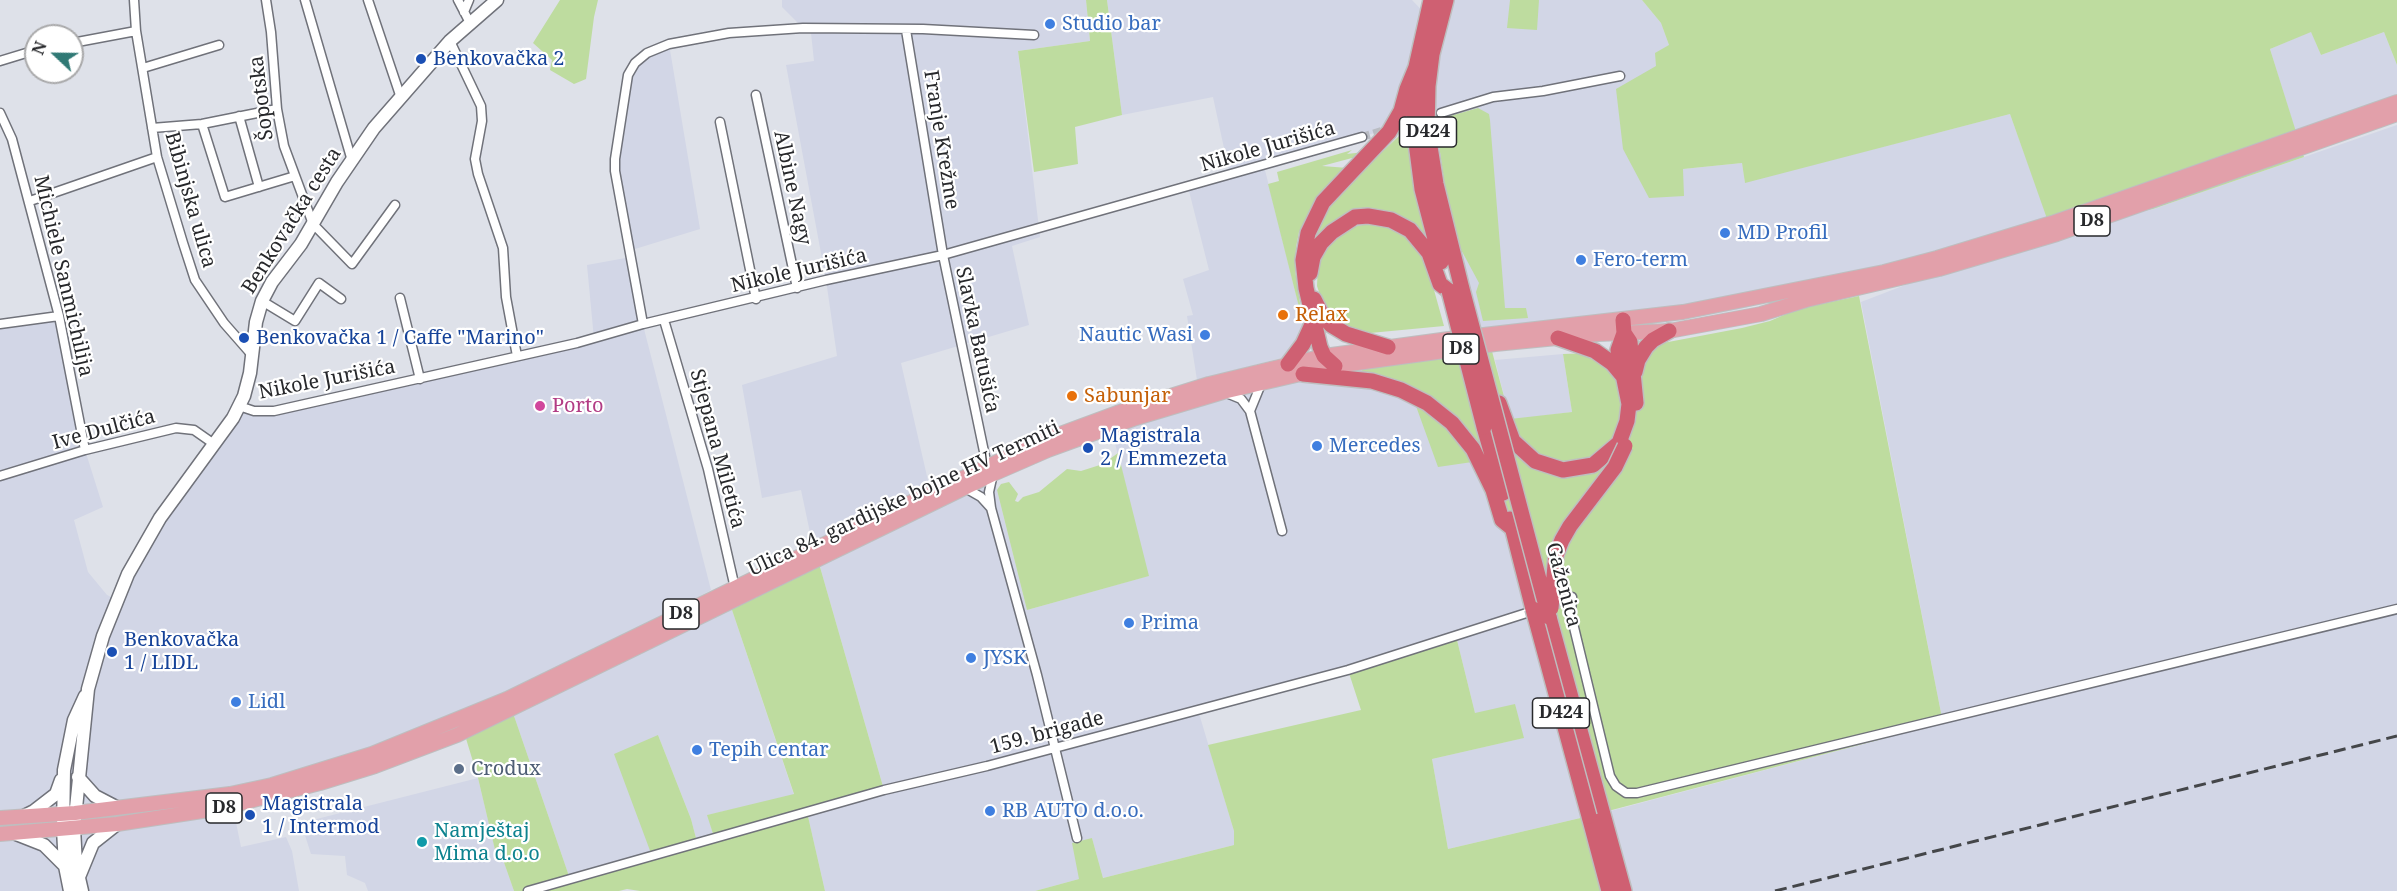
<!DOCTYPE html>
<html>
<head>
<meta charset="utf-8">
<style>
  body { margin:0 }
  #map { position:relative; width:2397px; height:891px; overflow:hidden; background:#dee1e9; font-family:"Noto Serif",serif }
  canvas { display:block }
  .north { position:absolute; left:24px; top:24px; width:60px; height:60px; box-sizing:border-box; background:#fff; border:2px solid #a9a9aa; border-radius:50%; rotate:292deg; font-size:16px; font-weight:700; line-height:24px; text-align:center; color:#27282b }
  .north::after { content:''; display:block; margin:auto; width:21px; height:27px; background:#307975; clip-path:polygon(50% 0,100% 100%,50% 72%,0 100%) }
</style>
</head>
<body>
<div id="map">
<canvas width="2397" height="891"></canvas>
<div class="north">N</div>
</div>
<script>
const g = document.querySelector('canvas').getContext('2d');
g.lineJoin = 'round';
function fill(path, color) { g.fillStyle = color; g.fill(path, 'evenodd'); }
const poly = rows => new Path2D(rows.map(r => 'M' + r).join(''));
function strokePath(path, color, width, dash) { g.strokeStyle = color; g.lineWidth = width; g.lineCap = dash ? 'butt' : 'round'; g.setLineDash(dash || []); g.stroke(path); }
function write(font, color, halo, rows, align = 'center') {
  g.font = font + ' "Noto Serif",serif'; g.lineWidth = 4.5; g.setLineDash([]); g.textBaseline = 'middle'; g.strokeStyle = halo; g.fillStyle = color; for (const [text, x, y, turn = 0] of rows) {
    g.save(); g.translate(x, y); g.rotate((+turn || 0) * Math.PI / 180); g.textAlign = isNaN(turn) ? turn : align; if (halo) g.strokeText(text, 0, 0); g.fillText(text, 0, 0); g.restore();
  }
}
fill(poly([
  [782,0,1086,0,1090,41,1018,51,1040,237,1012,246,1029,325,901,363,929,485,812,542,801,490,762,498,742,385,837,356,826,280,786,65,814,61,811,33,803,28,782,7],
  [1107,0,1412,0,1431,20,1438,0,1642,0,1661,23,1669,45,1683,169,1742,163,1745,182,2010,114,2052,230,2153,209,2397,125,2397,891,1624,891,1603,813,1943,723,1861,302,2043,232,1737,310,1670,322,1530,335,1470,343,1421,119,1264,166,1303,323,1303,344,1285,357,1197,380,1187,316,1193,315,1183,279,1209,270,1188,187,1230,176,1213,97,1122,115],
  [2311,31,2321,55,2384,32,2397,65,2397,97,2296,133,2270,49],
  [669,44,700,229,635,249,643,325,711,590,566,670,507,699,231,798,241,847,286,837,292,851,299,891,0,891,0,324,59,316,85,450,103,507,74,520,88,572,107,595,117,600,128,574,239,406,254,411,594,339,587,265,631,257,615,171,628,75,635,63],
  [1563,354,1572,412,1510,420,1495,360],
  [1350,364,1390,386,1412,394,1479,460,1493,459,1589,816,1448,849,1432,759,1523,738,1475,713,1456,636,1198,710,1234,831,1234,845,1103,878,1092,838,1079,879,1035,891,825,891,807,812,884,790,818,560,993,474,1027,610,1148,576,1111,427],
  [730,604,794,795,708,815,714,838,697,842,691,819,658,735,652,856,570,879,512,710],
  [478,778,496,853,501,854,514,891,368,891,365,883,347,875,345,856,311,854,301,823]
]), '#d2d6e6');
fill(poly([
  [560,0,598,0,594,17,586,79,574,84,550,70,552,60,533,43],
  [1086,0,1107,0,1122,115,1075,127,1078,164,1034,172,1018,51,1090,41],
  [1510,0,1539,0,1537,30,1507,28],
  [1642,0,2397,0,2397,65,2384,32,2321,55,2311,32,2270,49,2304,157,2153,209,2051,230,2010,114,1745,183,1742,163,1683,169,1684,196,1649,198,1623,149,1616,89,1656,66,1655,53,1669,45,1661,23],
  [1408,104,1410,159,1427,237,1416,227,1378,212,1315,244,1313,239,1326,208,1340,192,1399,136,1398,131],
  [1478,108,1489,114,1490,120,1505,308,1526,308,1528,318,1483,321,1476,292,1479,283,1458,244,1447,200,1437,131,1445,125,1443,118],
  [1352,150,1347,154,1364,152,1352,163,1352,158,1322,166,1348,168,1321,195,1299,232,1296,247,1295,270,1303,323,1268,184,1279,181,1277,172],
  [1367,224,1393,227,1410,237,1424,254,1444,326,1370,333,1354,329,1338,320,1323,304,1317,286,1318,265,1326,249,1338,236,1353,227],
  [1859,296,1943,723,1589,816,1606,891,1035,891,1079,879,1072,843,1092,838,1103,878,1234,845,1234,831,1208,745,1361,710,1348,670,1456,636,1475,713,1515,704,1524,738,1432,759,1448,849,1589,816,1493,459,1438,467,1412,395,1390,386,1350,364,1489,340,1510,419,1572,412,1563,354,1651,351,1663,343,1742,328,1770,321,1798,309],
  [1118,453,1149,576,1027,610,997,490,1001,484,1009,482,1018,494,1015,501,1018,502,1023,497,1039,492,1067,469,1081,471,1103,464],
  [818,560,884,790,807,812,825,891,640,891,627,889,619,891,514,891,501,854,496,854,478,778,464,732,512,710,570,879,652,856,614,754,658,735,691,819,697,842,714,837,707,815,794,794,730,604]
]), '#bedc9f');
strokePath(poly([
  [1362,137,1441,113]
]), '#b9bcc3', 8, [8, 4]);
const street = poly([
  [134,0,136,31,157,157,183,243,195,280,224,323,252,355],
  [266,0,271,32,277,109,284,146,313,224,352,264,395,205],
  [305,0,352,161],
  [368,0,401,98],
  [458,0,470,23],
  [464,12,469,0],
  [906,30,943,255,987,466],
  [450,41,481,106,482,121,475,159,478,174,503,248,506,297,517,356],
  [72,43,136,31],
  [0,61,36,50],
  [143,68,219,45],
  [756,95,797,288],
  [0,113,12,139,59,316,85,450],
  [1441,113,1493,97,1543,91,1620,76],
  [239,116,259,187],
  [720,122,756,299],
  [202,124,225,197,295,176],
  [152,128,202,124,277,109],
  [30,201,157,157],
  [400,298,420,379],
  [262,301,295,321,319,283,341,299],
  [664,320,708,469,735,588],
  [0,324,59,316],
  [643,324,615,171,615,159,628,75,635,63,647,53,669,44,729,33,803,28,923,29,1034,35],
  [1224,392,1241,399,1250,411,1282,531],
  [239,406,254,411,274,411,577,343,643,324,826,280,943,255,1362,137],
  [1250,411,1261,384],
  [993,474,989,492,991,508,1037,675,1077,838],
  [0,476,85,450,176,428,194,430,214,444],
  [967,489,981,497,991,508],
  [1551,604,1572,597,1571,615,1610,776,1616,786,1626,793,1637,793,2397,609],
  [528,891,884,790,987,766,1348,670,1536,610]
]);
const secondary = poly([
  [78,777,95,796,118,808],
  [24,816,34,811,56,794,61,780],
  [16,834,44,845,65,866],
  [79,877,93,843,117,824],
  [70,891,65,866,63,829,64,770,74,720,85,696],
  [82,891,76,865,74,828,88,689,103,636,128,574,160,518,233,418,244,396,250,373,256,322,262,301,272,282,301,244,337,182,374,128,450,41,497,0]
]);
const primary = poly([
  [0,818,75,813,230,794,272,785,372,754,507,699,903,506,1044,440,1117,413,1209,384,1324,356,1449,339,1683,312,1884,272,1937,258,2052,223,2397,102],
  [0,834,117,824,222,808,320,783,375,766,457,735,993,474,1048,450,1136,418,1223,392,1335,366,1495,344,1598,334,1669,331,1761,314,1806,300,1939,269,2057,234,2397,114]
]);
const highway = poly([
  [1431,0,1416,67,1414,92,1415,135,1422,189,1441,262],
  [1446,0,1432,54,1428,86,1427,128,1436,184,1462,289],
  [1310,273,1313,257,1321,243,1332,232,1355,217,1368,216,1391,220,1410,230,1429,253,1440,284,1449,291],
  [1314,299,1322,315,1331,325,1346,334,1388,347],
  [1624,333,1630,342,1636,403],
  [1558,338,1595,351,1612,363,1622,375],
  [1288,364,1303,344,1314,320],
  [1335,366,1324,356,1320,347,1306,288,1303,260,1308,233,1323,202,1389,132,1401,111,1407,89,1416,67],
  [1635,372,1638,360,1646,347,1653,340,1669,331],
  [1303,374,1372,381,1401,390,1427,403,1452,423,1473,449,1493,490,1502,520,1513,529],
  [1499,403,1513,441,1535,461,1563,470,1593,465,1619,443,1627,421,1629,404,1618,350,1624,333,1623,320],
  [1484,427,1503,493],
  [1510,519,1533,609],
  [1549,617,1624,891],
  [1589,816,1609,891]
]);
strokePath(street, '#70727a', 11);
strokePath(secondary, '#70727a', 15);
strokePath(primary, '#bebebf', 16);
strokePath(highway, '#bebebf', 18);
strokePath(street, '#fff', 8);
strokePath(secondary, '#fff', 12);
strokePath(primary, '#e2a0aa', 14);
strokePath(highway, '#cf6072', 15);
strokePath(poly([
  [1775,891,2397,736]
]), '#444649', 3, [12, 6]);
const highwayBridge = poly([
  [1462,289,1549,617],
  [1449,291,1484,427],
  [1551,608,1556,555,1562,540,1570,526,1615,467,1625,446],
  [1533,609,1589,816]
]);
strokePath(highwayBridge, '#bebebf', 18, []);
strokePath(highwayBridge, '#cf6072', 15);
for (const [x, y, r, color] of [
  [1050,24,6,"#3f7fe0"],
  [421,59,6,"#1a4fb4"],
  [1725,233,6,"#3f7fe0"],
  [1581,260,6,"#3f7fe0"],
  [1283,315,6,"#e8710a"],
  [1205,335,6,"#3f7fe0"],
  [244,338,6,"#1a4fb4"],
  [1072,396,6,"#e8710a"],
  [540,406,6,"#d1479c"],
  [1317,446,6,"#3f7fe0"],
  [1088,448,6,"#1a4fb4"],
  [1129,623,6,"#3f7fe0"],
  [112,652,6,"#1a4fb4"],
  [971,658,6,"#3f7fe0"],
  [236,702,6,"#3f7fe0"],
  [697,750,6,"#3f7fe0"],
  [459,769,6,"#5c6f8a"],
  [990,811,6,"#3f7fe0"],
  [250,815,6,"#1a4fb4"],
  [422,842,6,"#0f9aa8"]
]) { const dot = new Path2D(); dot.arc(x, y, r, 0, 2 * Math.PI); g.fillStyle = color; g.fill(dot); strokePath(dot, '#fff', 2); }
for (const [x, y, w] of [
  [1428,132,57],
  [2092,221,36],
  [1461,349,36],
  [681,614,36],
  [1561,713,57],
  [224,808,36]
]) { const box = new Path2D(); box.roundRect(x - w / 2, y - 15, w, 30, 4.5); g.fillStyle = '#fff'; g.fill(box); strokePath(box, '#27282b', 1.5); }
write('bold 18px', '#27282b', null, [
  ["D424",1428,132],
  ["D8",2092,221],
  ["D8",1461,349],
  ["D8",681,614],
  ["D424",1561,713],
  ["D8",224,808]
]);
write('20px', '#366cbe', '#fff', [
  ["Studio bar",1062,24],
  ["MD Profil",1737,233],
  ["Fero-term",1593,260],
  ["Nautic Wasi",1193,335,"right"],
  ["Mercedes",1329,446],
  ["Prima",1141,623],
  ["JYSK",983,658],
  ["Lidl",248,702],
  ["Tepih centar",709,750],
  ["RB AUTO d.o.o.",1002,811]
], 'left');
write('20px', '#164399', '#fff', [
  ["Benkovačka 2",433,59],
  ["Benkovačka 1 / Caffe \"Marino\"",256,338],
  ["Magistrala",1100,436],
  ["2 / Emmezeta",1100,459],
  ["Benkovačka",124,640],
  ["1 / LIDL",124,663],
  ["Magistrala",262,804],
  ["1 / Intermod",262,827]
], 'left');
write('20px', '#27282b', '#fff', [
  ["Šopotska",262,98,-97],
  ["Franje Krežme",941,140,81],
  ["Nikole Jurišića",1268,147,-16],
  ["Albine Nagy",792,188,78],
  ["Bibinjska ulica",190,200,74],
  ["Benkovačka cesta",292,221,-58],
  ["Nikole Jurišića",799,271,-13],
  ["Michiele Sanmichilija",63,276,77],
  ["Slavka Batušića",977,340,78],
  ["Nikole Jurišića",327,380,-11],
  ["Ive Dulčića",104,430,-15],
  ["Stjepana Miletića",717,449,75],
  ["Ulica 84. gardijske bojne HV Termiti",904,499,-25],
  ["Gaženica",1563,585,75],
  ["159. brigade",1047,733,-15]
]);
write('20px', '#c56008', '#fff', [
  ["Relax",1295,315],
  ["Sabunjar",1084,396]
], 'left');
write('20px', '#b23c85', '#fff', [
  ["Porto",552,406]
], 'left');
write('20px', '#4e5e75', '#fff', [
  ["Crodux",471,769]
], 'left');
write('20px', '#0d838f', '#fff', [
  ["Namještaj",434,831],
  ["Mima d.o.o",434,854]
], 'left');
</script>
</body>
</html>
